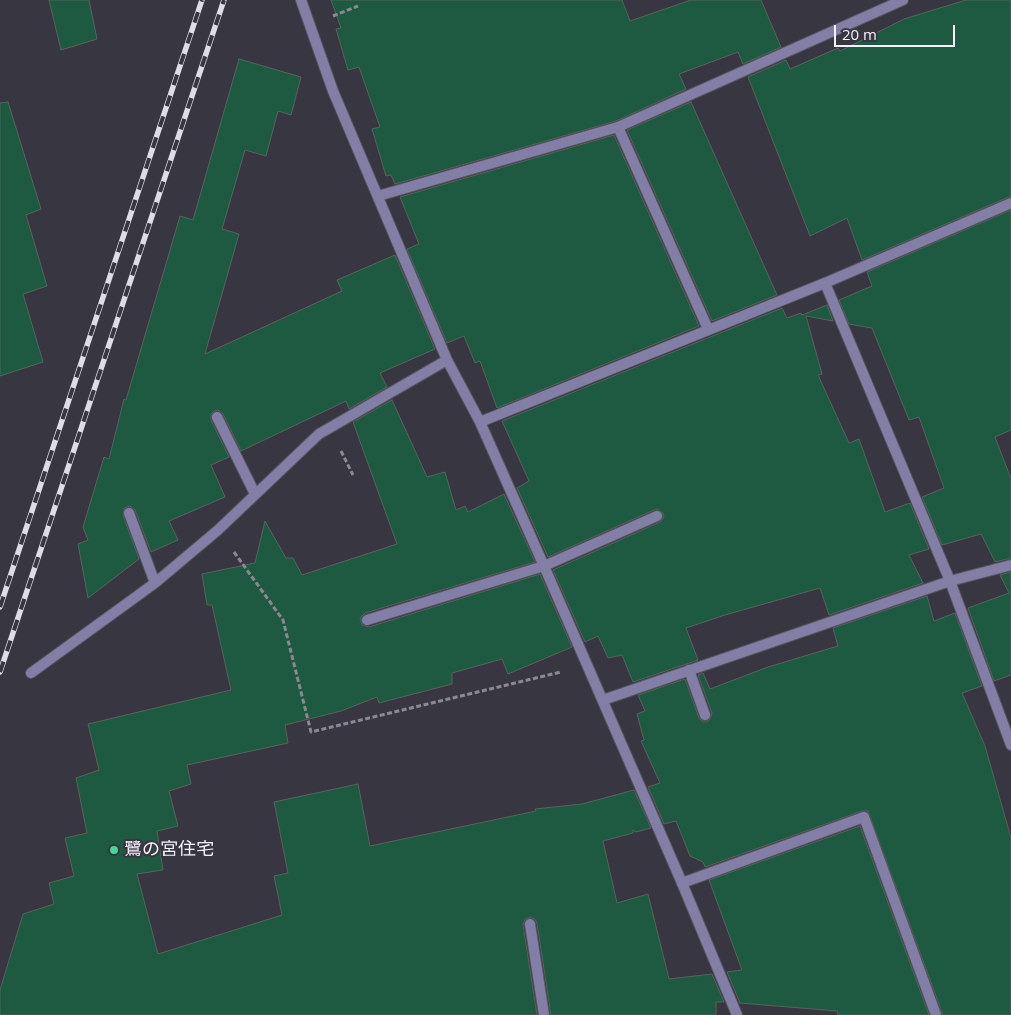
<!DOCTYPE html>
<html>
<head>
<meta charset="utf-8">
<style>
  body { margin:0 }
  #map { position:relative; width:1011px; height:1015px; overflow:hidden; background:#373641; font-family:"Open Sans",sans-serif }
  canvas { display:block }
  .scale { position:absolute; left:834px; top:25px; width:121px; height:22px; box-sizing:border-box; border:2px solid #f3f2fa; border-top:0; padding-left:6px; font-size:15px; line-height:18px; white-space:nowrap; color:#f3f2fa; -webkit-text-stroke:4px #373641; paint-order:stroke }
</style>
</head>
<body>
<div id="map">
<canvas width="1011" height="1015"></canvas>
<div class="scale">20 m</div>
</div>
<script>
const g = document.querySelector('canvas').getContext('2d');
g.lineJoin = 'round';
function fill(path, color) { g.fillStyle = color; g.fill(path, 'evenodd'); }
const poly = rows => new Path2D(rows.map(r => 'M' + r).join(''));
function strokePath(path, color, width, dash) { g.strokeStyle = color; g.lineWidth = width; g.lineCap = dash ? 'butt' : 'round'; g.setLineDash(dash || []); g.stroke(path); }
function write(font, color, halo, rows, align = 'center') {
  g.font = font + ' "Open Sans","Noto Sans JP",sans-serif'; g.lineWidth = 4; g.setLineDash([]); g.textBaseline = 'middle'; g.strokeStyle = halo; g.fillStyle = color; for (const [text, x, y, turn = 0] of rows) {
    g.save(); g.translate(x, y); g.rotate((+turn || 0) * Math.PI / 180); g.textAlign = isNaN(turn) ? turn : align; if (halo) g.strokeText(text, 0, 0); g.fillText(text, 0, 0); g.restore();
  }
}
const building = poly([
  [49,0,89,0,97,39,61,50,49,0],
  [331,0,622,0,630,21,691,0,761,0,781,47,743,64,738,52,679,74,686,89,616,121,395,184,391,175,386,176,372,129,380,127,359,67,348,70,336,29,341,28,331,0],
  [966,0,1011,0,1011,196,862,260,847,218,810,236,748,77,786,60,790,69,838,48,840,51,904,19,966,0],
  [239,59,301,77,291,115,278,111,266,156,245,150,222,229,239,234,205,354,342,291,337,280,395,255,435,349,380,373,387,387,349,409,346,401,241,451,223,414,218,410,214,411,211,414,211,420,229,457,211,465,225,497,169,521,178,540,151,552,135,510,130,506,124,508,123,515,139,559,88,598,78,544,88,540,83,527,104,457,109,459,124,399,126,400,180,216,193,220,239,59],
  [8,102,41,209,26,215,47,286,23,294,43,362,0,376,0,103,8,102],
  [691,102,777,295,712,321,627,130,691,102],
  [614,135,699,326,497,408,480,361,475,363,464,336,447,343,407,249,419,244,400,197,614,135],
  [1011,210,1011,430,995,437,1011,479,1011,558,995,562,981,534,942,545,922,497,944,488,919,417,909,420,872,328,849,324,839,300,872,286,867,272,1011,210],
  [827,305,833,321,806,316,822,374,818,375,849,443,859,439,885,512,910,503,929,549,909,555,923,583,829,615,820,588,725,615,686,628,698,660,633,682,622,655,608,658,598,636,585,642,553,570,660,522,664,517,663,513,658,509,654,510,548,557,517,488,529,481,502,421,782,308,787,318,801,313,802,315,827,305],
  [392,400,427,477,445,472,456,510,465,506,468,512,504,494,535,562,365,613,360,618,362,625,369,627,540,574,572,647,508,674,502,659,452,673,452,684,379,703,377,697,341,711,285,725,288,743,187,765,191,784,169,791,178,826,157,831,163,870,137,874,158,954,282,915,274,876,288,873,274,802,358,784,370,846,536,811,535,809,582,804,634,790,651,828,636,832,633,830,633,833,603,841,617,903,648,894,669,979,712,974,724,1002,716,1002,716,1015,551,1015,537,923,535,919,529,917,525,919,523,925,537,1015,0,1015,0,990,23,914,54,904,49,883,74,876,65,838,87,833,76,778,99,770,88,724,231,690,212,605,207,605,202,574,255,563,265,521,286,558,293,558,302,575,397,544,353,422,392,400],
  [1011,572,1011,675,994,681,968,608,1009,593,1000,575,1011,572],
  [927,596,934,621,955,613,982,686,962,693,985,746,1011,838,1011,1015,943,1015,868,811,862,811,705,867,703,862,690,856,676,821,664,824,648,787,660,783,641,741,644,740,637,714,645,711,638,695,685,679,699,718,703,722,707,722,710,719,712,713,698,675,703,673,710,689,768,667,838,646,833,628,927,596],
  [860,826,929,1015,838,1015,837,1011,740,1003,727,972,742,970,709,880,860,826]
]);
fill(building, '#1e5941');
strokePath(building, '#57645d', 1);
const service = poly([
  [618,127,708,329],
  [825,283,950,581,1011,745],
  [367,620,544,566,657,516],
  [689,670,705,715],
  [682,883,864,817,936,1015]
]);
const minor = poly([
  [301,0,333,91,447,360,480,422,544,566,682,883,737,1015],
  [378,196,618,127,903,0],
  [217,417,255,494],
  [480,422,825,283,1011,203],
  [129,513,155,583],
  [31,673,155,583,218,530,319,434,447,360],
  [603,700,950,581,1011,565],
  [530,924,544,1015]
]);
strokePath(service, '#55545f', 12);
strokePath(minor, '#55545f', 12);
strokePath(poly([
  [333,16,358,6],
  [341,451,353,475],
  [234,552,283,620,311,732,561,672]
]), '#8a8992', 3, [5, 2.5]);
strokePath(service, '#837ea6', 10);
strokePath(minor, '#837ea6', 10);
const rail = poly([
  [0,607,202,0],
  [0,672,224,0]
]);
strokePath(rail, '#dedde5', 5.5);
strokePath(rail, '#373641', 4, [11]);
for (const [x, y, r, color] of [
  [114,850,5,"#48d49d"]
]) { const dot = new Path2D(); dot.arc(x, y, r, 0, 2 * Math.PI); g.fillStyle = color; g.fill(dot); strokePath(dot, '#373641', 2); }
write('18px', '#f3f2fa', '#373641', [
  ["鷺の宮住宅",124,850]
], 'left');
</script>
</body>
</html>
